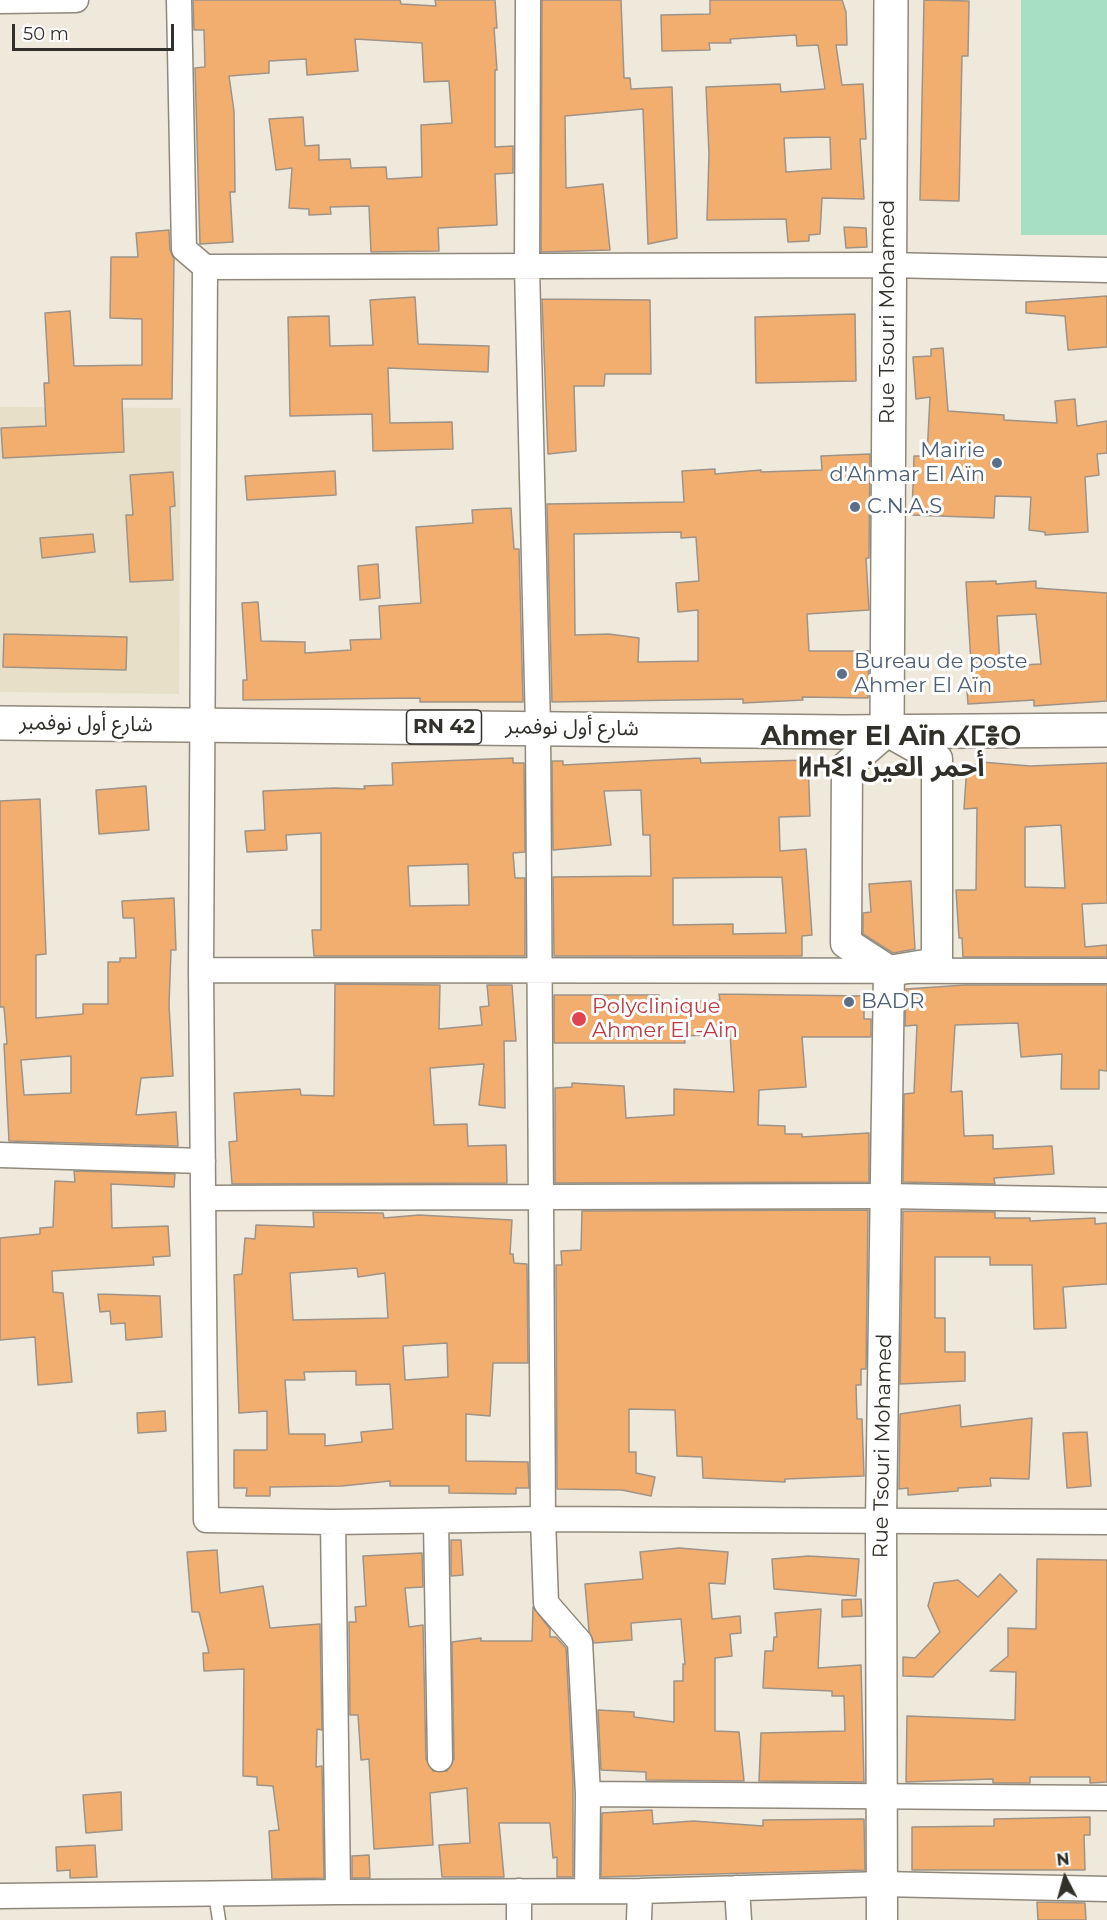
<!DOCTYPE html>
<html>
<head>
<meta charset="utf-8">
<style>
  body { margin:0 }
  #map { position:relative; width:1107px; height:1920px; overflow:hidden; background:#eee9da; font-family:Montserrat,sans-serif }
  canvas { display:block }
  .north { position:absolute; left:1035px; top:1848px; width:60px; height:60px; -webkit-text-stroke:4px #fff; paint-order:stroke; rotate:354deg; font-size:16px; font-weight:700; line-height:24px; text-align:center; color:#32302a }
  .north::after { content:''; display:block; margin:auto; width:21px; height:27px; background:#32302a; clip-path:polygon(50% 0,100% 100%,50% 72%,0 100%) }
  .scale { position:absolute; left:12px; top:24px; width:162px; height:27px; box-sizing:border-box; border:3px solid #32302a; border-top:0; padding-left:8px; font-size:18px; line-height:21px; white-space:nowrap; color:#32302a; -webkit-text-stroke:4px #fff; paint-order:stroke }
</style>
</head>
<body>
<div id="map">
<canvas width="1107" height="1920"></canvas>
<div class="north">N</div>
<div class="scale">50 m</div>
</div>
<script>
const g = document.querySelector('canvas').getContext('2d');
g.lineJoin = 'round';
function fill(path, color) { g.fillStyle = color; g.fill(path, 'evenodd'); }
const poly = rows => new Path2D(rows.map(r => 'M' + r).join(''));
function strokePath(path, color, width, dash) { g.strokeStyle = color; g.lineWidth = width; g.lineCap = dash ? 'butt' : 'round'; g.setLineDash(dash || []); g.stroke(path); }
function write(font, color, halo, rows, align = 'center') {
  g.font = font + ' Montserrat,"Noto Sans Arabic","Noto Sans Tifinagh",sans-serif'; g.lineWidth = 6; g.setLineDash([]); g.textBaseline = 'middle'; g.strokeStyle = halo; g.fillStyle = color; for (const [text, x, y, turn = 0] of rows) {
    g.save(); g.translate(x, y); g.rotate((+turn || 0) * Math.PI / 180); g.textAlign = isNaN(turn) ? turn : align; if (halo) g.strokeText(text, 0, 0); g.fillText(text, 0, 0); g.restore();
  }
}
fill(poly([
  [0,407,181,408,179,694,0,692]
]), '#e7dfc8');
fill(poly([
  [1021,0,1107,0,1107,235,1021,235]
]), '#a6dfc2');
const building = poly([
  [193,0,400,0,401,4,436,6,435,0,495,0,497,28,494,28,497,70,495,70,495,147,513,146,513,173,495,174,497,225,438,228,439,251,371,252,369,206,330,207,331,214,309,215,309,209,289,208,292,168,276,170,269,119,303,117,305,146,319,145,319,160,350,159,351,168,386,167,387,179,422,177,421,125,452,123,449,81,424,82,422,43,355,39,358,71,307,75,306,59,269,61,269,73,229,76,234,111,235,192,230,192,233,242,200,244,195,68,205,67,204,30,194,30,193,0],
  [542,0,621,0,624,78,630,78,631,89,672,87,677,238,648,244,643,109,565,116,566,188,603,184,610,250,541,252,542,0],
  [710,0,842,0,846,12,847,45,836,45,842,85,863,84,866,139,860,139,864,199,822,198,820,234,809,235,809,241,788,242,786,219,707,220,709,154,706,87,780,84,781,92,825,89,818,45,797,46,796,35,730,39,731,43,709,43,710,50,662,51,661,15,710,14,710,0],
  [830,137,831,169,786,172,784,138,830,137],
  [924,0,969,1,968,56,962,56,959,201,920,200,924,0],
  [844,227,866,228,867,247,846,248,844,227],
  [169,230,170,250,174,259,172,399,122,399,124,452,3,458,1,428,46,426,44,383,49,383,45,313,70,311,74,366,142,365,142,319,110,318,111,257,138,257,136,233,169,230],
  [1107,296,1107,347,1068,350,1065,316,1026,313,1026,302,1107,296],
  [415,297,418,344,489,346,488,372,388,368,390,423,452,422,453,449,373,451,372,414,290,416,288,317,329,316,330,346,373,345,370,300,415,297],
  [542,299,650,300,651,374,605,374,604,386,574,386,576,451,548,454,542,299],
  [855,314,856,381,756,383,755,317,855,314],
  [943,348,948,411,1004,415,1004,420,1057,423,1055,401,1075,399,1077,426,1107,421,1107,453,1097,454,1099,475,1085,477,1088,532,1045,535,1045,532,1029,530,1031,497,995,496,994,518,912,515,914,456,927,456,930,397,916,399,913,357,931,356,931,349,943,348],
  [870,454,869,558,866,558,869,610,807,614,809,651,869,651,868,698,802,697,803,700,743,703,743,699,552,702,547,504,684,502,682,471,715,469,715,474,761,470,761,472,822,470,821,456,870,454],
  [681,532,681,538,696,537,699,581,676,583,678,612,698,610,698,661,638,662,639,638,609,634,575,635,574,534,681,532],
  [335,471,336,495,247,500,245,476,335,471],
  [173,472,175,506,170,507,173,580,130,582,126,515,133,515,130,475,173,472],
  [511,508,514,549,519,549,523,702,420,702,420,698,243,700,243,680,247,680,242,603,258,602,261,641,305,642,305,653,351,650,350,640,381,639,379,606,421,603,416,527,473,523,472,510,511,508],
  [93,534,95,552,42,558,40,538,93,534],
  [378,564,380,598,360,600,358,566,378,564],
  [996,581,996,584,1036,581,1036,588,1107,593,1107,701,1034,706,1034,700,968,704,966,679,972,679,966,582,996,581],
  [1036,614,1041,664,1000,666,997,616,1036,614],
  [4,634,127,637,126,670,3,667,4,634],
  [513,758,513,763,524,763,525,852,513,853,515,878,525,878,525,956,314,956,312,930,321,930,321,833,286,835,287,850,247,852,245,831,265,830,263,791,334,788,365,789,364,786,393,785,392,763,513,758],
  [468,864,469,905,410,906,408,866,468,864],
  [700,758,701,763,808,760,810,816,779,817,780,851,806,849,812,935,802,936,802,956,554,956,553,877,651,876,650,835,643,835,641,790,604,791,611,845,553,850,552,761,563,761,563,765,700,758],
  [782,877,786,933,733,934,733,924,673,925,673,878,782,877],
  [981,762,1030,766,1107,763,1107,903,1082,904,1085,947,1107,945,1107,957,963,957,962,938,959,938,956,890,976,890,977,808,964,809,967,764,980,765,981,762],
  [1061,825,1065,888,1025,887,1025,827,1061,825],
  [146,786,149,830,99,834,96,790,146,786],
  [40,799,46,954,36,955,36,1018,83,1014,83,1004,108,1004,108,962,120,962,120,958,136,958,134,918,123,918,122,901,174,898,176,950,171,950,169,1005,173,1076,141,1078,136,1115,176,1112,178,1146,9,1141,4,1044,7,1044,4,1007,0,1007,0,801,40,799],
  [71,1056,71,1093,24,1095,21,1060,71,1056],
  [911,881,915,949,893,953,863,934,863,913,871,912,869,884,911,881],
  [335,984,440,985,439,1029,482,1025,480,1007,489,1006,487,985,512,985,516,1041,504,1041,505,1108,479,1105,484,1064,430,1068,434,1125,467,1124,468,1146,506,1145,507,1183,232,1184,229,1142,237,1141,234,1093,300,1089,301,1095,334,1096,335,984],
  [965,985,1107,985,1107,1071,1099,1070,1099,1089,1061,1089,1062,1054,1021,1057,1018,1023,955,1025,951,1092,962,1091,964,1136,993,1135,993,1149,1052,1146,1054,1174,994,1178,995,1184,903,1182,904,1094,914,1093,917,1025,905,1026,906,989,965,985],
  [719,994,864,996,864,1019,871,1019,871,1037,802,1037,806,1087,759,1090,758,1125,785,1126,785,1134,802,1134,802,1137,869,1133,869,1182,555,1183,555,1088,572,1087,572,1083,624,1086,626,1118,674,1115,674,1089,734,1092,730,1034,684,1036,685,1043,554,1043,554,995,659,995,659,1004,720,1000,719,994],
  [74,1171,175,1174,174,1187,111,1184,112,1228,168,1226,170,1256,153,1257,154,1265,52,1271,53,1292,63,1293,72,1382,38,1385,35,1337,0,1340,0,1238,40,1234,40,1228,53,1227,55,1181,75,1182,74,1171],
  [868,1210,866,1369,861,1369,861,1385,856,1385,857,1419,862,1419,864,1476,785,1479,785,1482,703,1478,702,1457,677,1456,675,1410,629,1409,629,1452,636,1452,636,1473,655,1477,651,1496,622,1490,557,1489,556,1265,562,1265,561,1251,581,1250,582,1211,868,1210],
  [903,1211,995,1212,995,1218,1030,1218,1030,1221,1095,1218,1095,1224,1107,1223,1107,1284,1063,1287,1066,1328,1034,1329,1032,1265,990,1265,990,1257,935,1257,935,1318,945,1318,945,1352,965,1352,965,1381,900,1384,903,1211],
  [313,1212,383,1213,384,1218,419,1215,512,1220,510,1254,513,1254,514,1263,527,1264,528,1363,493,1363,490,1416,466,1414,466,1461,528,1462,529,1488,516,1488,516,1494,449,1493,449,1486,390,1486,390,1481,342,1486,270,1487,270,1496,246,1496,247,1488,234,1488,234,1450,267,1450,267,1411,239,1413,234,1275,242,1274,245,1238,255,1239,256,1225,314,1227,313,1212],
  [357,1268,358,1277,385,1273,388,1318,293,1320,290,1273,357,1268],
  [447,1343,448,1377,405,1380,403,1346,447,1343],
  [356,1371,356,1385,390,1384,393,1429,361,1432,362,1442,325,1446,325,1434,289,1434,285,1380,305,1380,304,1372,356,1371],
  [98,1294,160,1296,162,1337,126,1340,125,1323,111,1324,110,1311,100,1312,98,1294],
  [960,1405,961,1427,1032,1418,1029,1479,990,1478,991,1486,958,1488,958,1491,908,1495,908,1488,899,1489,900,1414,960,1405],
  [165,1411,166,1431,138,1433,137,1413,165,1411],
  [1087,1432,1091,1486,1067,1488,1063,1433,1087,1432],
  [451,1540,461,1540,463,1575,451,1576,451,1540],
  [679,1548,728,1552,725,1584,709,1583,712,1619,740,1616,741,1633,730,1634,732,1656,715,1658,715,1731,739,1732,744,1781,646,1780,646,1772,601,1770,598,1710,634,1712,634,1717,674,1722,674,1681,683,1681,683,1664,685,1664,681,1619,631,1623,632,1640,594,1643,589,1631,585,1584,643,1579,640,1552,679,1548],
  [217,1550,220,1593,263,1586,270,1628,320,1624,322,1730,317,1729,316,1767,322,1766,324,1878,272,1879,269,1831,279,1830,273,1786,257,1785,257,1777,243,1776,244,1669,204,1671,203,1653,209,1653,199,1612,192,1612,187,1552,217,1550],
  [422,1553,423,1587,405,1588,409,1627,423,1625,426,1759,433,1771,447,1771,454,1759,452,1642,481,1638,481,1641,532,1641,533,1607,550,1629,550,1637,556,1637,566,1648,573,1781,573,1877,557,1877,557,1857,553,1858,550,1823,499,1823,504,1877,442,1877,439,1845,470,1843,467,1788,430,1793,433,1845,374,1849,369,1759,361,1760,358,1715,350,1715,349,1622,356,1622,355,1607,366,1606,363,1556,422,1553],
  [809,1556,859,1559,856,1596,774,1589,772,1559,809,1556],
  [1037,1559,1107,1560,1107,1782,1090,1783,1090,1777,1030,1777,1030,1783,993,1783,993,1779,906,1782,907,1716,1015,1720,1016,1672,990,1671,1008,1656,1008,1628,1036,1629,1037,1559],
  [1000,1574,1017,1591,933,1677,903,1676,903,1657,915,1658,940,1632,928,1606,934,1583,958,1580,978,1597,1000,1574],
  [861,1599,862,1616,842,1617,842,1600,861,1599],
  [821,1609,818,1668,861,1665,864,1782,759,1781,761,1733,845,1731,844,1696,832,1696,832,1691,763,1688,765,1651,773,1651,774,1637,777,1637,775,1613,821,1609],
  [121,1792,122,1830,86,1833,83,1795,121,1792],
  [652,1810,653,1824,693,1821,763,1826,763,1820,864,1819,865,1870,601,1877,602,1813,652,1810],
  [1090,1817,1090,1835,1084,1835,1085,1870,912,1870,912,1827,994,1826,994,1819,1090,1817],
  [95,1845,97,1877,70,1878,70,1870,57,1871,56,1847,95,1845],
  [369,1855,370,1878,352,1878,352,1856,369,1855],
  [1037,1902,1085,1903,1086,1920,1038,1920,1037,1902]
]);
fill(building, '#f2ae6e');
strokePath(building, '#9f9388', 1.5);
const service = poly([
  [215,1894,219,1920]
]);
const minor = poly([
  [179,0,184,249,205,267],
  [528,0,527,267,538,728,543,1519,546,1603,580,1642,588,1794,587,1891],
  [0,1,76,0],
  [1107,270,888,265,205,267,201,970,206,1520,333,1522,543,1519,1107,1522],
  [201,970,1107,971],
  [0,1155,203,1161],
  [203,1198,886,1196,1107,1200],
  [436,1521,440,1759],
  [333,1522,338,1892,640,1891,882,1884,1107,1889],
  [588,1794,1107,1798],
  [737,1888,739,1920],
  [519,1891,519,1920],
  [0,1896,338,1892],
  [639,1920,640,1891]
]);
const tertiary = poly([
  [882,1920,881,1519,889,971,937,963,937,759,887,731,847,766,846,943,889,971]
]);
const secondary = poly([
  [887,731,891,0]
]);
const primary = poly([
  [0,723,844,732,1107,730]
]);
strokePath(service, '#8e897b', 15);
strokePath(minor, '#8e897b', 27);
strokePath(tertiary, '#8e897b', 33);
strokePath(secondary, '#8e897b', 36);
strokePath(primary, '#8e897b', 36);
strokePath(service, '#fff', 12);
strokePath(minor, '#fff', 24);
strokePath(tertiary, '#fff', 30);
strokePath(secondary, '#fff', 33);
strokePath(primary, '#fff', 33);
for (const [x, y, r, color] of [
  [997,463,6,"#5c6f8a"],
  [855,507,6,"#5c6f8a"],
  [842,674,6,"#5c6f8a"],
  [849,1002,6,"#5c6f8a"],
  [579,1019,8,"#e0444e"]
]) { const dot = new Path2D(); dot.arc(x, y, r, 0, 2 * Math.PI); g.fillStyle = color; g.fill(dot); strokePath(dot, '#fff', 2); }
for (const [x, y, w] of [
  [444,727,75]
]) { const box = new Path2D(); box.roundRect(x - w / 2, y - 17, w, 34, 4.5); g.fillStyle = '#fff'; g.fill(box); strokePath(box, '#32302a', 1.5); }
write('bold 20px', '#32302a', null, [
  ["RN 42",444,727]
]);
write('21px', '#32302a', '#fff', [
  ["Rue Tsouri Mohamed",888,312,-90],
  ["شارع أول نوفمبر",86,724,1],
  ["شارع أول نوفمبر",572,728,1],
  ["Rue Tsouri Mohamed",883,1446,-89]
]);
write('21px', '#4e5e75', '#fff', [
  ["Mairie",985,451,"right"],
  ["d'Ahmar El Aïn",985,475,"right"],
  ["C.N.A.S",867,507],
  ["Bureau de poste",854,662],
  ["Ahmer El Aïn",854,686],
  ["BADR",861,1002]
], 'left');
write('21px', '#be3a42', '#fff', [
  ["Polyclinique",592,1007],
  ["Ahmer El -Ain",592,1031]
], 'left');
write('bold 27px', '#32302a', '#fff', [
  ["Ahmer El Aïn ⵃⵎⴻⵔ",891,737],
  ["ⵍⵄⵉⵏ أحمر العين",891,768]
]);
</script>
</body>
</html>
